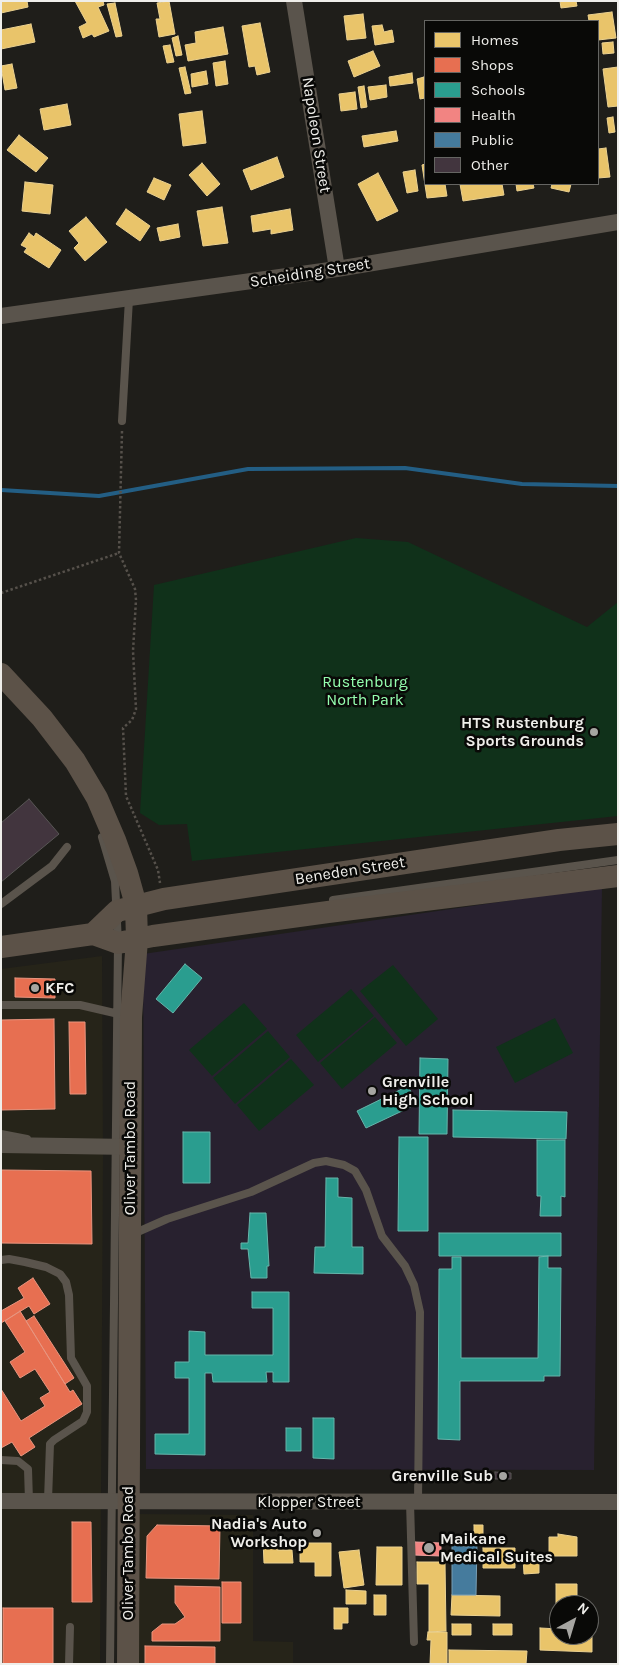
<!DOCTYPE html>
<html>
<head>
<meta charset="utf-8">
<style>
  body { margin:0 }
  #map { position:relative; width:619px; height:1665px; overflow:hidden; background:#1f1e1a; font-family:Karla,sans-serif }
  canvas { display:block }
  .frame { position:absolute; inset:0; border:2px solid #efeeea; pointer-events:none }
  .legend { position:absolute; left:424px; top:20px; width:175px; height:165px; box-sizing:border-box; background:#090907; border:1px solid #656562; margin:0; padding:6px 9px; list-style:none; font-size:15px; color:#efeeea }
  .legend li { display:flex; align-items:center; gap:10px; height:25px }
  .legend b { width:25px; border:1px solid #656562 }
  .north { position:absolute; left:549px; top:1595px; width:50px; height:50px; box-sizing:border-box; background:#090907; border:1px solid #656562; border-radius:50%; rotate:39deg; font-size:14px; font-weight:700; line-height:20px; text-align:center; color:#efeeea }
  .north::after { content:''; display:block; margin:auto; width:18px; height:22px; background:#a6a5a1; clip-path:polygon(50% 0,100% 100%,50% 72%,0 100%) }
</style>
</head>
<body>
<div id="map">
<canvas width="619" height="1665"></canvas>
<div class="frame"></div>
<ul class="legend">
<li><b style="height:14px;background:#e9c46a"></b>Homes</li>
<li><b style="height:14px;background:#e76f51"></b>Shops</li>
<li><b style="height:14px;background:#2a9d8f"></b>Schools</li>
<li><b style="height:14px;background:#f28482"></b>Health</li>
<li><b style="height:14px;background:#457b9d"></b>Public</li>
<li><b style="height:14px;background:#42353e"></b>Other</li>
</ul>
<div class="north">N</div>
</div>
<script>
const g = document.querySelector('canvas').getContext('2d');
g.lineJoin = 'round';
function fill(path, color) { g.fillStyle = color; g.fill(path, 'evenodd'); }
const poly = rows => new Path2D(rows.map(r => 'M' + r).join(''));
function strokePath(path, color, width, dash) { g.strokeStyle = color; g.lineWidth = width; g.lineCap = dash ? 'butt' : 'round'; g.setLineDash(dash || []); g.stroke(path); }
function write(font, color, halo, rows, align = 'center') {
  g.font = font + ' Karla,sans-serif'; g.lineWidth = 5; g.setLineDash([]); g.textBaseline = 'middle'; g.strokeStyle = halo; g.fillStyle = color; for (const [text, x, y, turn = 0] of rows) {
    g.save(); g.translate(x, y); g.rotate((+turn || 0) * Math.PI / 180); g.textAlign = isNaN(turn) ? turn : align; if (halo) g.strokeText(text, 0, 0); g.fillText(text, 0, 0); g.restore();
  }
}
fill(poly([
  [102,956,103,1157,100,1664,1,1664,1,969],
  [138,1514,253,1515,253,1641,293,1642,293,1664,137,1664]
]), '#262419');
fill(poly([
  [602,887,594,1470,146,1469,143,954]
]), '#28212f');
fill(poly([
  [356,538,408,542,587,627,618,602,618,816,192,861,187,824,159,825,140,813,154,585],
  [393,965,438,1019,406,1046,360,991],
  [351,989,374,1016,318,1062,296,1035],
  [244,1003,267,1029,212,1076,189,1050],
  [375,1017,397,1043,342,1089,320,1063],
  [555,1018,573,1053,515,1083,496,1047],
  [268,1031,290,1057,235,1104,213,1078],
  [291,1059,314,1085,259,1131,237,1105]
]), '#10311a');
const homes = poly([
  [1,1,27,1,28,7,1,13,1,1],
  [75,1,103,1,104,5,98,7,109,31,94,37,92,34,83,38,79,27,87,23,75,1],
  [169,1,175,34,159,37,156,19,160,19,157,3,169,1],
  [560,1,576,1,577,6,561,8,560,1],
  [115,3,122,36,116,37,107,4,115,3],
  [612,12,616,38,598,40,598,21,589,21,588,15,612,12],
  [363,14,366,38,347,40,344,16,363,14],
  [260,23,270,72,257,75,255,66,249,67,242,26,260,23],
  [31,24,35,42,1,49,1,30,31,24],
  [382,25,384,32,392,30,394,42,375,45,372,26,382,25],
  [223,27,228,54,188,61,185,45,196,43,195,32,223,27],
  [178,36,182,55,176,56,172,38,178,36],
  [613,42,614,53,603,54,602,43,613,42],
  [170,45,174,62,167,63,163,46,170,45],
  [373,51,380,66,354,77,348,61,373,51],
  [225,61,228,84,216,86,213,63,225,61],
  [12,64,17,88,5,90,1,66,12,64],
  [185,67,191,93,185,94,179,68,185,67],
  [618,67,618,106,608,107,603,69,618,67],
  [206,71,208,84,192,87,191,74,206,71],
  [412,73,413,83,390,86,389,77,412,73],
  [424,77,425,98,420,99,417,79,424,77],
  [386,85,387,97,370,100,368,87,386,85],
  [364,86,367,107,361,108,358,87,364,86],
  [355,92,357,109,341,111,339,94,355,92],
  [67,104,71,125,44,130,40,109,67,104],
  [202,111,206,143,183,146,179,114,202,111],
  [613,117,615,132,609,133,607,118,613,117],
  [396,131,398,141,364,147,362,136,396,131],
  [19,135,48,158,36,172,7,150,19,135],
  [606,148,610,177,598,178,598,149,606,148],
  [277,157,284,177,251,190,243,170,277,157],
  [202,163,220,184,207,196,189,175,202,163],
  [425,164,425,184,445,184,447,196,427,198,422,165,425,164],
  [415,170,418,191,407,193,403,172,415,170],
  [378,173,398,211,377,221,358,184,378,173],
  [154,178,171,185,164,200,147,192,154,178],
  [25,182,53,185,50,214,22,211,25,182],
  [460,184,502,184,504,195,463,201,460,184],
  [516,184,533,184,534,188,517,191,516,184],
  [552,184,571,184,569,192,551,188,552,184],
  [222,207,228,243,203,246,197,211,222,207],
  [126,209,150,226,140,241,116,224,126,209],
  [290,209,293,230,271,234,271,229,253,232,251,216,290,209],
  [86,217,107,242,85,261,74,248,79,243,69,231,86,217],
  [178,224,180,237,160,241,157,228,178,224],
  [29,233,34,237,36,233,61,250,49,268,24,252,27,248,21,245,29,233],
  [474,1525,483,1525,483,1538,474,1538,474,1525],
  [558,1534,577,1537,577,1556,549,1556,549,1537,558,1537,558,1534],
  [263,1540,277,1540,277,1550,292,1550,293,1563,264,1563,263,1540],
  [300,1543,331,1543,331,1576,315,1576,315,1562,300,1562,300,1543],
  [377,1547,402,1547,402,1585,376,1585,377,1547],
  [483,1548,515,1548,515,1568,483,1568,483,1548],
  [359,1550,364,1585,344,1588,339,1552,359,1550],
  [523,1558,539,1558,539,1573,524,1574,523,1558],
  [417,1562,445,1562,446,1631,429,1632,429,1584,417,1584,417,1562],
  [556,1584,577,1584,577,1605,559,1605,559,1611,556,1611,556,1584],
  [346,1590,366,1591,366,1604,346,1604,346,1590],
  [374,1595,386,1595,386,1615,374,1615,374,1595],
  [452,1595,500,1596,500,1616,451,1615,452,1595],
  [334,1608,348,1608,348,1623,342,1623,342,1629,334,1629,334,1608],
  [452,1624,471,1624,471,1635,452,1635,452,1624],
  [493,1624,512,1624,512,1635,493,1635,493,1624],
  [540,1628,559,1629,559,1635,589,1635,589,1629,592,1630,592,1652,540,1650,540,1628],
  [428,1632,447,1632,447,1664,430,1664,431,1640,427,1640,428,1632],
  [449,1650,527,1651,526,1664,449,1664,449,1650]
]);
fill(homes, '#e9c46a');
strokePath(homes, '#ebd190', 1);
const shops = poly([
  [15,978,55,979,55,998,15,997,15,978],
  [54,1019,55,1109,1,1110,1,1020,54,1019],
  [69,1022,85,1022,86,1094,70,1094,69,1022],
  [1,1170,91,1171,92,1244,1,1243,1,1170],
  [33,1278,50,1304,34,1314,29,1306,1,1323,1,1311,24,1298,18,1288,33,1278],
  [20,1311,70,1392,73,1390,82,1404,29,1438,35,1447,21,1456,12,1442,1,1448,1,1389,21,1421,45,1406,40,1398,50,1392,35,1369,20,1378,10,1362,25,1352,5,1321,20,1311],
  [34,1316,74,1378,65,1384,26,1321,34,1316],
  [72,1522,91,1522,92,1602,72,1602,72,1522],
  [157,1525,220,1526,219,1579,146,1578,147,1536,157,1525],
  [222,1582,241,1582,241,1623,222,1623,222,1582],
  [175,1586,220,1587,220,1641,152,1641,152,1632,162,1624,175,1624,185,1617,175,1603,175,1586],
  [3,1608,53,1608,53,1664,3,1664,3,1608],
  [145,1646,215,1647,215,1664,145,1664,145,1646]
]);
fill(shops, '#e76f51');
strokePath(shops, '#e9957f', 1);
const schools = poly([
  [185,964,202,978,173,1013,156,999,185,964],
  [420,1058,448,1059,447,1134,419,1134,420,1058],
  [408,1086,417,1104,366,1128,357,1111,408,1086],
  [453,1110,567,1112,566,1139,453,1137,453,1110],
  [183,1132,210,1132,210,1183,183,1183,183,1132],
  [399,1137,428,1137,428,1231,398,1231,399,1137],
  [537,1140,565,1140,565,1197,561,1196,561,1216,540,1216,541,1196,537,1196,537,1140],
  [326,1178,338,1178,338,1197,352,1198,352,1247,363,1247,363,1274,314,1273,315,1247,325,1247,326,1178],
  [250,1213,266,1213,269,1266,267,1266,267,1278,251,1278,248,1249,241,1249,241,1243,248,1243,250,1213],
  [439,1233,561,1233,561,1256,439,1256,439,1233],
  [548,1256,548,1268,561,1268,560,1376,544,1376,544,1381,460,1381,460,1440,438,1439,439,1269,452,1269,452,1257,461,1257,461,1358,538,1358,539,1257,548,1256],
  [252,1292,289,1292,289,1382,273,1382,273,1372,266,1372,267,1382,213,1382,212,1373,205,1373,205,1455,155,1454,155,1434,189,1434,189,1378,175,1378,175,1362,189,1362,189,1331,205,1332,205,1355,273,1355,273,1308,252,1308,252,1292],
  [313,1418,334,1418,334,1459,313,1458,313,1418],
  [286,1428,301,1428,301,1451,286,1451,286,1428]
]);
fill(schools, '#2a9d8f');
strokePath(schools, '#65b5aa', 1);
const health = poly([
  [415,1542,441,1543,441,1556,414,1555,415,1542]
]);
fill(health, '#f28482');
strokePath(health, '#f1a4a1', 1);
const public = poly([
  [452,1541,461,1542,461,1546,468,1547,468,1542,477,1542,476,1595,452,1595,452,1541]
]);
fill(public, '#457b9d');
strokePath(public, '#789eb4', 1);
strokePath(poly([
  [1,490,99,496,248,469,405,468,522,484,618,486]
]), '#235e84', 4);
const building = poly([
  [29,799,59,834,1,882,1,823,29,799],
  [495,1472,511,1473,511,1479,495,1479,495,1472]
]);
fill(building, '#42353e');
strokePath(building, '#585655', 1);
strokePath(poly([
  [122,431,119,553,135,589,136,600,133,651,136,709,132,720,123,728,126,796,158,870,160,883],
  [1,593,119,553]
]), '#56514b', 2.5, [2.5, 2.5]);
strokePath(poly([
  [122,421,129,299],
  [102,837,115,881,118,943,110,1664],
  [333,900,618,860],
  [1,904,52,866,67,847],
  [1,1005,80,1005,123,1015],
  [1,1134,27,1139],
  [133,1234,167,1219,251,1192,314,1163,326,1161,344,1165,355,1171,366,1190,382,1236,405,1266,414,1285,420,1312,418,1502],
  [1,1260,9,1259,25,1262,46,1267,60,1274,66,1282,69,1295,71,1358,87,1386,87,1412,83,1421,54,1440,50,1444,48,1500],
  [1,1460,18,1461,28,1469,29,1501],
  [410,1502,414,1642],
  [69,1664,70,1627]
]), '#5a544c', 8);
strokePath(poly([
  [294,1,337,269],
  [1,316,337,269,618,222],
  [1,1145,131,1147],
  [1,1501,618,1502]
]), '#5a544c', 16);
strokePath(poly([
  [1,674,42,718,75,761,97,798,115,840,127,873,136,905,137,940,131,1017,128,1664],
  [93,934,117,911,164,899,559,840,618,834],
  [1,947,93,934,118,943,153,936,328,912,618,876]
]), '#5c5248', 22);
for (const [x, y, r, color] of [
  [594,732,5,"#a6a5a1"],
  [35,988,5,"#a6a5a1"],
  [372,1091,5,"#a6a5a1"],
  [503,1476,5,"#a6a5a1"],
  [317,1533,5,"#a6a5a1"],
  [429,1548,6,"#a6a5a1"]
]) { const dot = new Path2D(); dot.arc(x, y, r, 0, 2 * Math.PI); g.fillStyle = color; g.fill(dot); strokePath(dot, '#090907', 2); }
write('16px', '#efeeea', '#090907', [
  ["Napoleon Street",316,135,81],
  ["Scheiding Street",310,273,-9],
  ["Beneden Street",350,871,-9],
  ["Oliver Tambo Road",130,1148,-90],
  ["Klopper Street",309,1502],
  ["Oliver Tambo Road",128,1553,-90]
]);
write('16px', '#95ffaf', '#090907', [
  ["Rustenburg",365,682],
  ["North Park",365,700]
]);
write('bold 16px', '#efeeea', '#090907', [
  ["HTS Rustenburg",584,723],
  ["Sports Grounds",584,741],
  ["KFC",45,988,"left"],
  ["Grenville",382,1082,"left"],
  ["High School",382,1100,"left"],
  ["Grenville Sub",493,1476],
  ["Nadia's Auto",307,1524],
  ["Workshop",307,1542],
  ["Maikane",440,1539,"left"],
  ["Medical Suites",440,1557,"left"]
], 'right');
</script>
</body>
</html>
